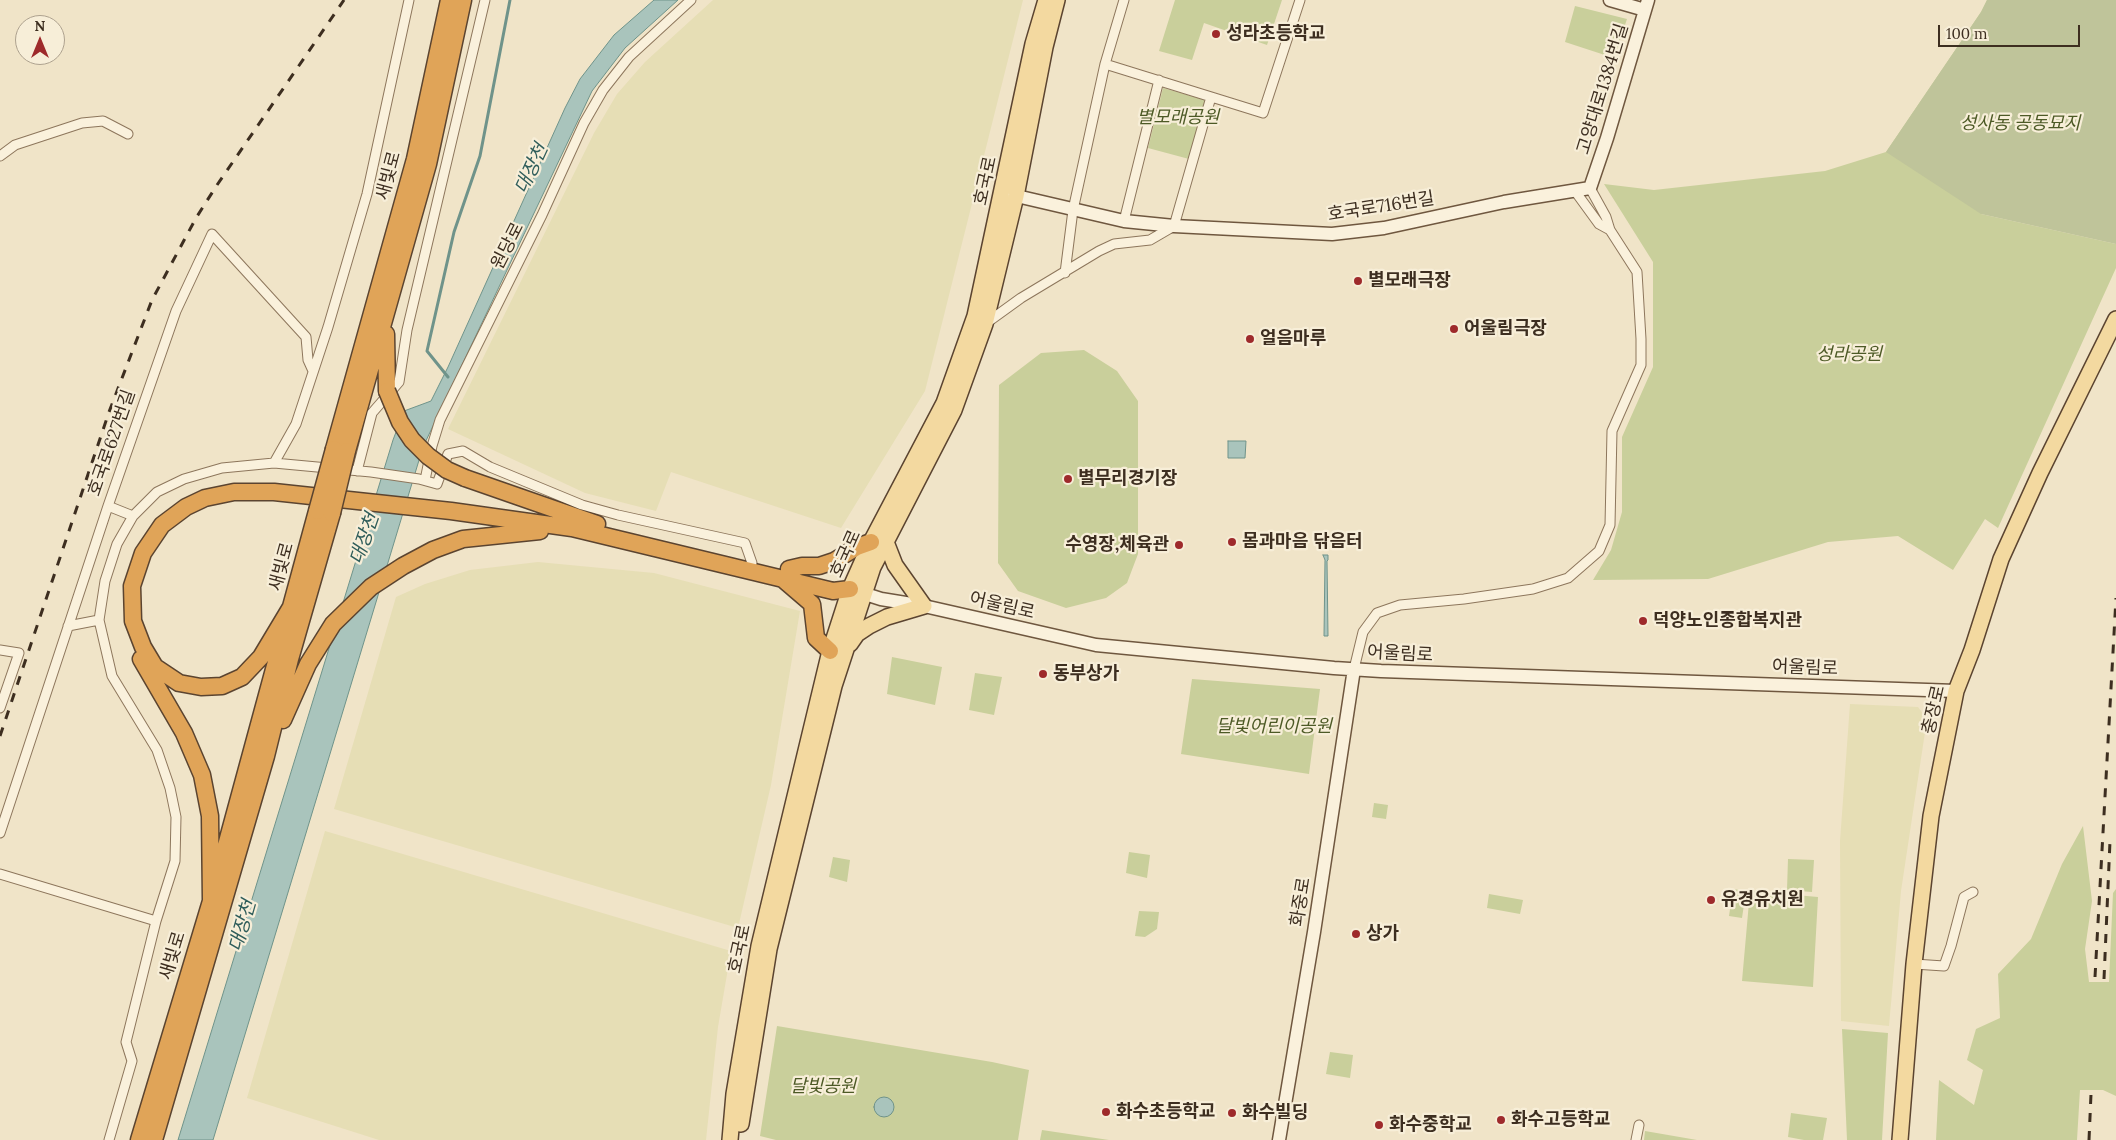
<!DOCTYPE html>
<html>
<head>
<meta charset="utf-8">
<style>
  body { margin:0 }
  #map { position:relative; width:2116px; height:1140px; overflow:hidden; background:#f0e4c8; font-family:Lora,serif }
  canvas { display:block }
  .north { position:absolute; left:15px; top:15px; width:50px; height:50px; box-sizing:border-box; background:#f7eed8; border:1px solid #ada18e; border-radius:50%; rotate:0deg; font-size:14px; font-weight:700; line-height:20px; text-align:center; color:#3d2e20 }
  .north::after { content:''; display:block; margin:auto; width:18px; height:22px; background:#9e2a2b; clip-path:polygon(50% 0,100% 100%,50% 72%,0 100%) }
  .scale { position:absolute; left:1938px; top:25px; width:142px; height:22px; box-sizing:border-box; border:2px solid #3d2e20; border-top:0; padding-left:6px; font-size:15px; line-height:18px; white-space:nowrap; color:#3d2e20; -webkit-text-stroke:4px #f7eed8; paint-order:stroke }
</style>
</head>
<body>
<div id="map">
<canvas width="2116" height="1140"></canvas>
<div class="north">N</div>
<div class="scale">100 m</div>
</div>
<script>
const g = document.querySelector('canvas').getContext('2d');
g.lineJoin = 'round';
function fill(path, color) { g.fillStyle = color; g.fill(path, 'evenodd'); }
const poly = rows => new Path2D(rows.map(r => 'M' + r).join(''));
function strokePath(path, color, width, dash) { g.strokeStyle = color; g.lineWidth = width; g.lineCap = dash ? 'butt' : 'round'; g.setLineDash(dash || []); g.stroke(path); }
function write(font, color, halo, rows, align = 'center') {
  g.font = font + ' Lora,"Noto Sans KR",serif'; g.lineWidth = 4.5; g.setLineDash([]); g.textBaseline = 'middle'; g.strokeStyle = halo; g.fillStyle = color; for (const [text, x, y, turn = 0] of rows) {
    g.save(); g.translate(x, y); g.rotate((+turn || 0) * Math.PI / 180); g.textAlign = isNaN(turn) ? turn : align; if (halo) g.strokeText(text, 0, 0); g.fillText(text, 0, 0); g.restore();
  }
}
fill(poly([
  [713,0,1023,0,925,391,841,528,671,472,656,511,585,493,448,429,594,133,617,94,645,62],
  [538,562,654,573,800,611,771,785,738,928,334,809,396,597,425,584,470,570],
  [1850,704,1918,707,1927,719,1901,891,1889,1026,1841,1021,1840,841],
  [325,831,731,951,718,1027,706,1140,379,1140,247,1098]
]), '#e6deb5');
fill(poly([
  [1175,0,1282,0,1267,45,1204,23,1192,60,1159,51],
  [1987,0,2116,0,1981,214,2116,244,2116,268,1998,528,1985,519,1953,570,1898,536,1828,542,1708,579,1593,580,1611,550,1622,512,1622,437,1653,367,1653,262,1604,184,1654,190,1825,171,1886,152,1981,12],
  [1575,6,1627,19,1614,58,1565,42],
  [1163,88,1205,100,1189,159,1148,148],
  [1084,350,1117,371,1138,401,1138,554,1127,583,1106,598,1066,608,1018,591,998,563,999,385,1041,353],
  [892,657,942,667,935,705,887,694],
  [975,673,1002,677,994,715,969,710],
  [1192,679,1320,689,1309,774,1181,754],
  [1374,803,1388,805,1386,819,1372,817],
  [2083,826,2092,901,2085,949,2089,982,2109,982,2113,893,2116,889,2116,1096,2103,1090,2080,1090,2077,1140,1936,1140,1939,1080,1974,1105,1983,1070,1967,1060,1976,1029,2000,1018,1998,974,2031,939,2062,864],
  [1129,852,1150,855,1147,878,1126,873],
  [833,857,850,860,847,882,829,877],
  [1788,859,1814,860,1812,892,1787,890],
  [1733,889,1746,891,1742,918,1729,916],
  [1750,891,1818,897,1813,987,1742,981],
  [1489,894,1523,900,1520,914,1487,908],
  [1139,911,1159,912,1157,929,1145,937,1135,936],
  [777,1026,992,1062,1029,1070,1018,1140,776,1140,760,1136],
  [1842,1029,1888,1033,1882,1140,1847,1140],
  [1330,1052,1353,1055,1350,1078,1326,1074],
  [1791,1113,1827,1118,1823,1140,1804,1140,1788,1137],
  [1042,1130,1109,1140,1040,1140],
  [1645,1131,1697,1140,1644,1140]
]), '#c9cf9b');
fill(poly([
  [1987,0,2116,0,2116,244,1981,214,1886,152,1981,12]
]), '#bfc49a');
const water = poly([
  [654,0,678,0,625,48,592,91,423,447,213,1140,178,1140,393,440,404,411,431,401,448,367,565,108,580,79,614,35,654,0],
  [1228,441,1246,441,1245,458,1228,458,1228,441],
  [1323,555,1328,555,1328,560,1327,561,1328,636,1324,636,1325,560,1323,555],
  '874 1107a10 10 0 1 1 20 0a10 10 0 1 1-20 0Z'
]);
fill(water, '#a9c4bc');
strokePath(water, '#6f938a', 1);
strokePath(poly([
  [448,377,427,351,454,232,480,156,510,0]
]), '#6f938a', 3);
const street = poly([
  [1105,64,1263,113,1300,0],
  [0,156,15,145,82,123,103,121,128,134],
  [1575,191,1599,224,1610,230],
  [1124,221,1159,80],
  [1065,273,1073,210,1105,64,1124,0],
  [985,324,1021,298,1099,251,1114,244,1150,240,1174,226,1211,97],
  [274,463,296,424,328,327,367,194,409,0],
  [357,471,372,413,399,382,407,330,485,0],
  [425,480,432,446,440,420,542,215,584,123,603,90,629,57,691,0],
  [108,506,133,516],
  [68,626,99,620],
  [0,650,19,653,0,708],
  [1354,669,1363,632,1377,613,1400,605,1464,599,1533,589,1568,578,1599,551,1610,525,1612,431,1641,365,1641,339,1637,272,1610,230,1606,217,1590,188],
  [0,833,108,506,176,311,212,234,306,337,308,360,313,371],
  [0,874,156,921],
  [1914,964,1944,966,1951,946,1964,897,1973,892],
  [109,1140,132,1061,126,1042,156,921,175,861,176,817,170,788,157,750,112,676,99,620,105,581,117,544,133,516,157,492,184,479,222,468,274,463,371,472,419,479,437,484,448,454,463,451,490,467,582,505,618,515,745,543,752,563],
  [1636,1140,1639,1125]
]);
const secondary = poly([
  [1610,0,1645,10],
  [1008,194,1124,221,1174,226,1332,234,1384,228,1504,202,1590,188,1607,138,1648,0],
  [856,591,881,599,924,606,1096,645,1334,668,1381,671,1956,691],
  [1279,1140,1314,932,1354,669]
]);
const primary = poly([
  [850,644,857,634,869,626,887,617,924,606,895,565,886,542],
  [741,1124,769,949,834,686,873,567,954,410,985,324,1016,196,1045,47,1057,0],
  [730,1140,734,1094,759,946,830,651,850,589,871,542,944,403,975,316,1033,44,1046,0],
  [1900,1140,1914,964,1931,816,1956,691,1972,650,2001,559,2040,473,2116,319]
]);
const highway = poly([
  [386,334,387,391],
  [334,449,415,159,449,0],
  [347,451,428,164,463,0],
  [465,478,597,524],
  [789,569,802,566,819,566,834,561,857,547,871,542],
  [784,580,812,604,816,638,830,651],
  [294,602,261,657,242,677,222,686,201,687,179,683,155,667,143,647,133,621,132,586,143,553,162,525,186,507,205,498,234,492,274,492,451,511,572,528,833,591,850,589],
  [141,659,184,733,202,775,210,816,211,901],
  [283,720,308,664,333,624,371,587,403,566,433,550,463,539,540,531],
  [139,1140,211,901,317,511],
  [154,1140,266,756,290,659,332,513]
]);
strokePath(street, '#8d765c', 11);
strokePath(secondary, '#6f573f', 15);
strokePath(primary, '#5b4430', 18);
strokePath(highway, '#5b4430', 19);
strokePath(street, '#faf1dc', 9);
strokePath(secondary, '#faf1dc', 12);
strokePath(primary, '#f3d9a0', 15);
strokePath(highway, '#e0a458', 16);
strokePath(poly([
  [0,736,109,412,152,300,196,218,217,185,344,0],
  [2095,977,2116,598],
  [2104,979,2110,841],
  [2089,1140,2091,1094]
]), '#3d2e20', 3, [9, 9]);
const highwayBridge = poly([
  [387,391,400,422,412,440,428,456,447,470,465,478],
  [317,511,334,449],
  [332,513,347,451]
]);
strokePath(highwayBridge, '#5b4430', 19, []);
strokePath(highwayBridge, '#e0a458', 16);
for (const [x, y, r, color] of [
  [1216,34,5,"#9e2a2b"],
  [1358,281,5,"#9e2a2b"],
  [1454,329,5,"#9e2a2b"],
  [1250,339,5,"#9e2a2b"],
  [1068,479,5,"#9e2a2b"],
  [1232,542,5,"#9e2a2b"],
  [1179,545,5,"#9e2a2b"],
  [1643,621,5,"#9e2a2b"],
  [1043,674,5,"#9e2a2b"],
  [1711,900,5,"#9e2a2b"],
  [1356,934,5,"#9e2a2b"],
  [1106,1112,5,"#9e2a2b"],
  [1232,1113,5,"#9e2a2b"],
  [1501,1120,5,"#9e2a2b"],
  [1379,1125,5,"#9e2a2b"]
]) { const dot = new Path2D(); dot.arc(x, y, r, 0, 2 * Math.PI); g.fillStyle = color; g.fill(dot); strokePath(dot, '#f7eed8', 2); }
write('bold 18px', '#3d2e20', '#f7eed8', [
  ["성라초등학교",1226,34],
  ["별모래극장",1368,281],
  ["어울림극장",1464,329],
  ["얼음마루",1260,339],
  ["별무리경기장",1078,479],
  ["몸과마음 닦음터",1242,542],
  ["수영장,체육관",1169,545,"right"],
  ["덕양노인종합복지관",1653,621],
  ["동부상가",1053,674],
  ["유경유치원",1721,900],
  ["상가",1366,934],
  ["화수초등학교",1116,1112],
  ["화수빌딩",1242,1113],
  ["화수고등학교",1511,1120],
  ["화수중학교",1389,1125]
], 'left');
write('18px', '#3d2e20', '#f7eed8', [
  ["고양대로1384번길",1603,89,-73],
  ["새빛로",389,176,-75],
  ["호국로",986,181,-78],
  ["호국로716번길",1381,207,-9],
  ["원당로",508,246,-63],
  ["호국로627번길",112,443,-71],
  ["호국로",846,554,-66],
  ["새빛로",282,567,-75],
  ["어울림로",1002,606,13],
  ["어울림로",1400,654,3],
  ["어울림로",1805,668,2],
  ["충장로",1934,710,-77],
  ["화중로",1301,902,-81],
  ["호국로",740,949,-78],
  ["새빛로",173,956,-73]
]);
write('italic 18px', '#4d5a26', '#f7eed8', [
  ["별모래공원",1178,118],
  ["성사동 공동묘지",2020,124],
  ["성라공원",1849,355],
  ["달빛어린이공원",1274,727],
  ["달빛공원",823,1087]
]);
write('italic 19px', '#2f5d5a', '#f7eed8', [
  ["대장천",532,169,-65],
  ["대장천",365,539,-71],
  ["대장천",243,926,-74]
]);
</script>
</body>
</html>
